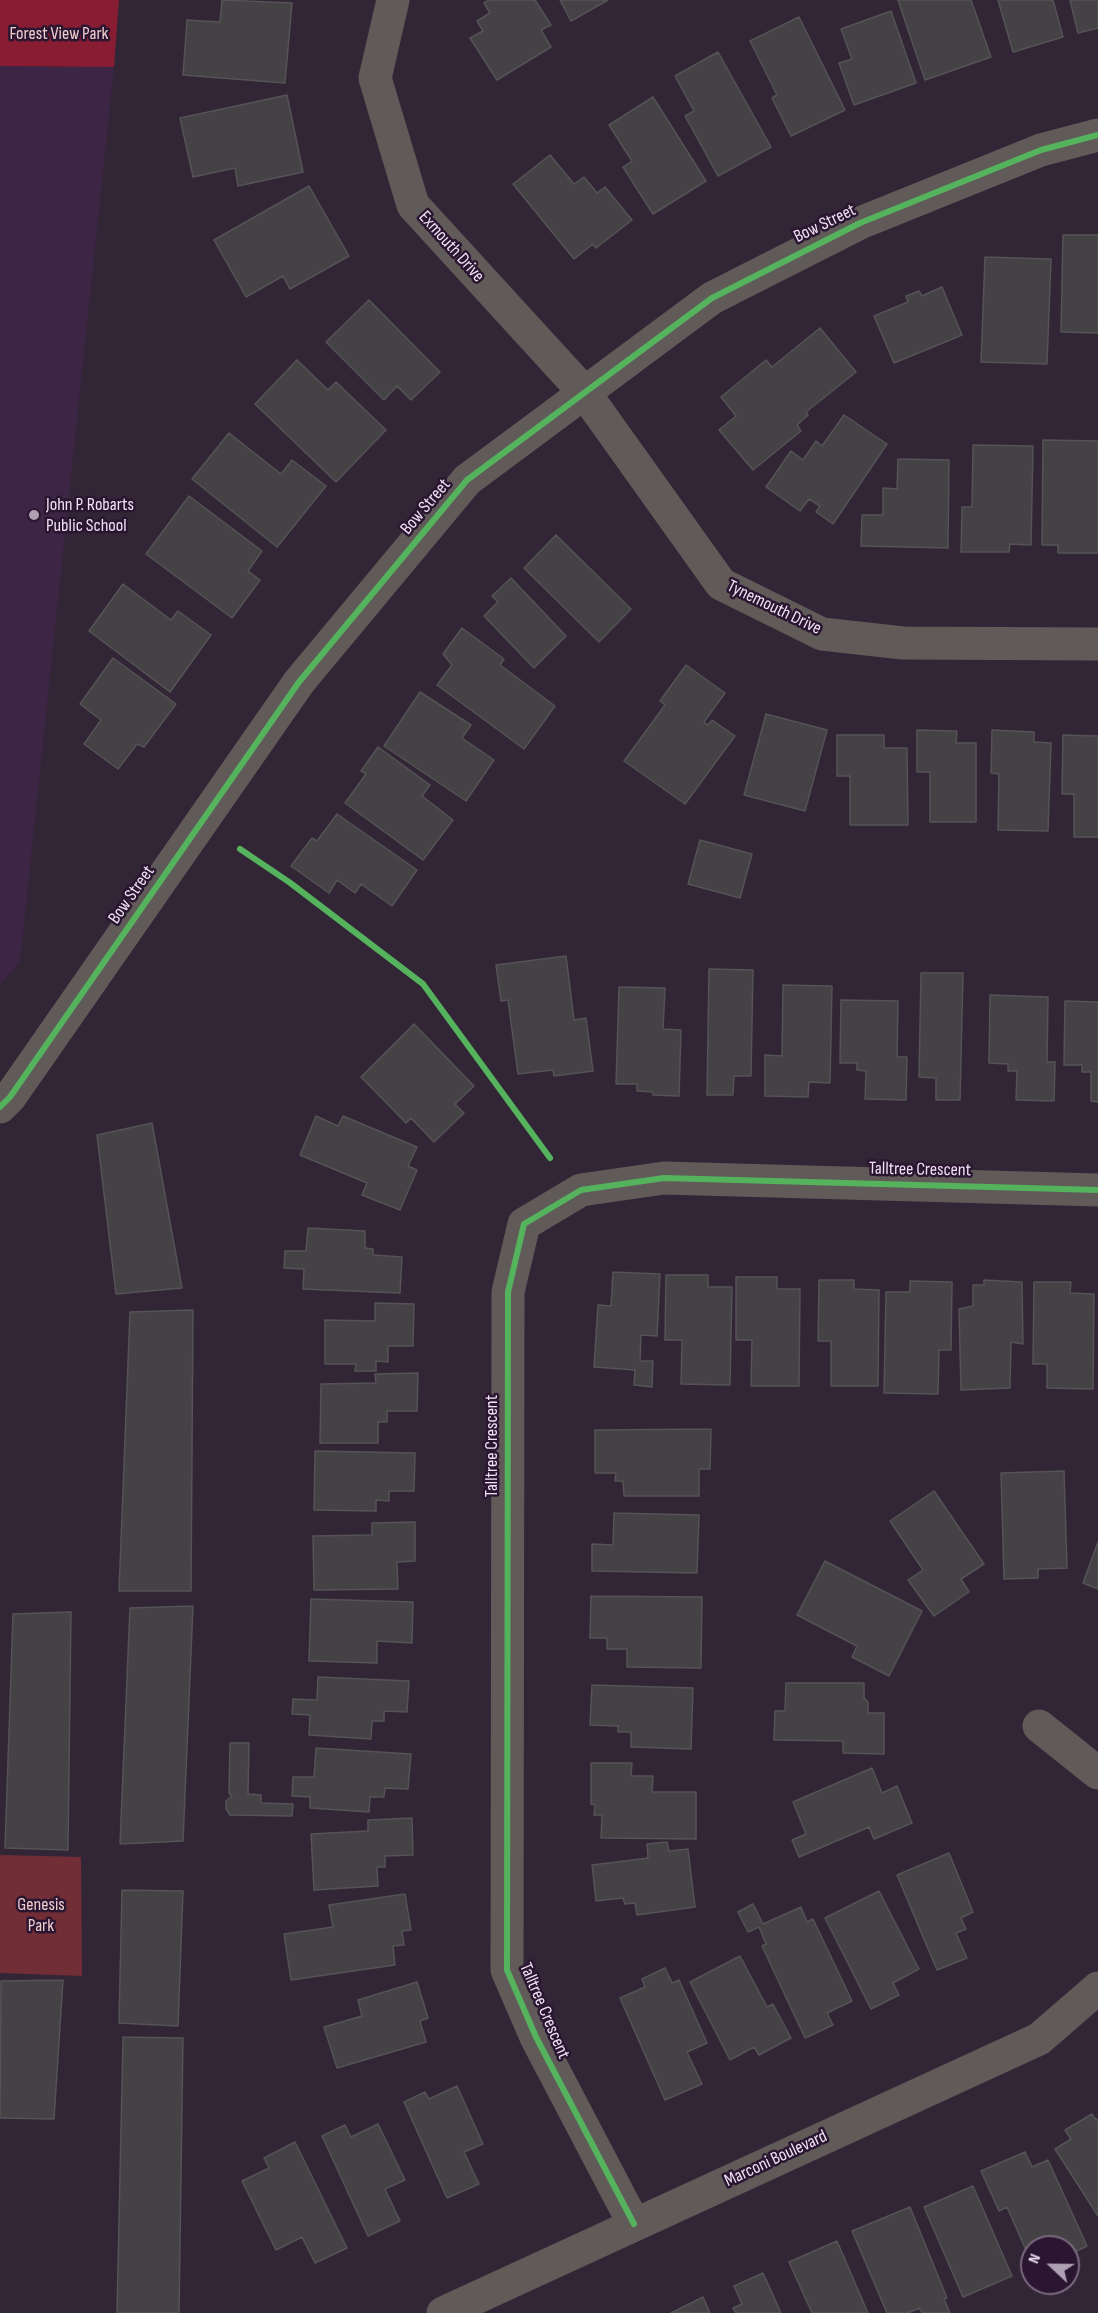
<!DOCTYPE html>
<html>
<head>
<meta charset="utf-8">
<style>
  body { margin:0 }
  #map { position:relative; width:1098px; height:2313px; overflow:hidden; background:#322636; font-family:"Sofia Sans Condensed",sans-serif }
  canvas { display:block }
  .north { position:absolute; left:1020px; top:2235px; width:60px; height:60px; box-sizing:border-box; background:#2b1631; border:2px solid #7a687f; border-radius:50%; rotate:292deg; font-size:16px; font-weight:700; line-height:24px; text-align:center; color:#f0e2f4 }
  .north::after { content:''; display:block; margin:auto; width:21px; height:27px; background:#aea0b2; clip-path:polygon(50% 0,100% 100%,50% 72%,0 100%) }
</style>
</head>
<body>
<div id="map">
<canvas width="1098" height="2313"></canvas>
<div class="north">N</div>
</div>
<script>
const g = document.querySelector('canvas').getContext('2d');
g.lineJoin = 'round';
function fill(path, color) { g.fillStyle = color; g.fill(path, 'evenodd'); }
const poly = rows => new Path2D(rows.map(r => 'M' + r).join(''));
function strokePath(path, color, width, dash) { g.strokeStyle = color; g.lineWidth = width; g.lineCap = dash ? 'butt' : 'round'; g.setLineDash(dash || []); g.stroke(path); }
function write(font, color, halo, rows, align = 'center') {
  g.font = font + ' "Sofia Sans Condensed",sans-serif'; g.lineWidth = 5; g.setLineDash([]); g.textBaseline = 'middle'; g.strokeStyle = halo; g.fillStyle = color; for (const [text, x, y, turn = 0] of rows) {
    g.save(); g.translate(x, y); g.rotate((+turn || 0) * Math.PI / 180); g.textAlign = isNaN(turn) ? turn : align; if (halo) g.strokeText(text, 0, 0); g.fillText(text, 0, 0); g.restore();
  }
}
fill(poly([
  [0,66,114,67,20,962,0,984]
]), '#3c2545');
fill(poly([
  [0,1855,81,1857,82,1976,0,1973]
]), '#722e36');
fill(poly([
  [0,0,119,0,114,67,0,66]
]), '#881c32');
const building = poly([
  [222,0,292,3,285,83,183,75,187,20,220,22,222,0],
  [489,0,535,0,551,25,541,30,551,47,497,80,470,38,483,31,477,21,490,13,484,3,489,0],
  [560,0,608,0,571,21,560,0],
  [898,0,971,0,991,57,925,80,898,0],
  [998,0,1053,0,1063,37,1013,52,998,0],
  [1070,0,1098,0,1098,28,1078,33,1070,0],
  [891,11,916,83,854,105,839,63,852,59,841,29,891,11],
  [799,17,845,110,791,136,772,98,777,95,750,41,799,17],
  [718,52,771,147,718,176,685,116,694,111,675,76,718,52],
  [287,95,303,172,238,186,235,168,193,177,180,118,287,95],
  [653,97,706,181,653,214,623,167,632,161,609,125,653,97],
  [550,155,574,184,584,177,597,193,605,187,632,220,596,248,593,244,574,259,513,184,550,155],
  [309,186,349,256,290,289,283,276,246,297,214,240,309,186],
  [1063,235,1098,235,1098,333,1061,332,1063,235],
  [985,257,1051,259,1047,364,981,362,985,257],
  [942,287,962,335,894,363,874,316,908,302,906,296,919,291,922,296,942,287],
  [369,300,440,372,411,400,397,386,384,400,326,342,369,300],
  [820,328,856,372,806,412,808,415,797,425,801,431,753,470,719,430,736,416,721,397,766,360,772,367,820,328],
  [297,360,328,390,336,382,386,430,336,482,255,404,297,360],
  [844,415,887,444,833,524,816,512,820,506,809,499,800,511,766,487,791,451,803,460,816,441,822,446,844,415],
  [229,433,281,474,292,460,326,486,277,547,192,479,229,433],
  [1043,440,1098,441,1098,553,1058,553,1058,545,1042,545,1043,440],
  [973,445,1033,446,1031,545,1010,544,1009,552,961,552,962,507,972,507,973,445],
  [898,459,949,460,948,548,861,546,862,515,883,515,883,488,897,489,898,459],
  [189,496,262,551,248,571,260,580,232,618,146,554,189,496],
  [556,535,631,609,599,642,524,568,556,535],
  [511,578,566,636,534,668,484,616,498,602,492,596,511,578],
  [123,584,171,620,178,611,211,635,170,692,89,631,123,584],
  [462,628,504,659,500,665,555,706,524,749,437,685,452,665,443,654,462,628],
  [113,658,176,704,144,747,137,744,118,769,84,744,101,720,80,704,113,658],
  [686,665,725,693,704,722,708,725,712,720,735,736,685,804,624,761,665,705,660,701,686,665],
  [420,692,471,725,462,738,494,760,466,801,384,746,420,692],
  [766,714,827,730,805,811,744,795,766,714],
  [917,730,957,731,956,743,976,743,976,822,930,822,930,772,917,772,917,730],
  [992,730,1034,732,1034,742,1051,743,1048,831,998,830,999,774,991,773,992,730],
  [837,735,884,735,884,748,907,748,908,825,850,825,850,776,837,776,837,735],
  [1063,735,1098,736,1098,837,1074,837,1074,794,1062,794,1063,735],
  [378,747,430,785,422,796,453,820,423,860,345,803,366,774,361,771,378,747],
  [337,814,417,870,392,906,361,884,355,893,337,880,329,893,291,866,312,838,317,841,337,814],
  [700,840,752,854,740,898,688,884,700,840],
  [566,956,574,1020,586,1018,593,1071,554,1076,553,1070,518,1074,508,1000,501,1001,496,965,566,956],
  [709,969,753,970,751,1076,734,1076,733,1095,707,1095,709,969],
  [921,973,963,973,960,1100,936,1100,936,1078,919,1077,921,973],
  [783,985,832,986,830,1083,809,1082,808,1097,765,1096,765,1055,782,1056,783,985],
  [619,987,665,988,663,1029,681,1030,679,1096,653,1095,653,1092,637,1091,637,1084,616,1084,619,987],
  [990,995,1048,997,1047,1062,1055,1062,1054,1101,1016,1100,1017,1071,1008,1071,1008,1064,989,1063,990,995],
  [841,1000,898,1001,897,1057,907,1057,906,1100,865,1099,866,1071,857,1070,857,1063,840,1063,841,1000],
  [1065,1001,1098,1002,1098,1102,1091,1101,1091,1072,1082,1072,1082,1065,1064,1065,1065,1001],
  [414,1024,474,1086,455,1104,464,1113,434,1142,411,1118,406,1123,361,1077,414,1024],
  [316,1116,338,1126,343,1116,417,1147,408,1166,417,1170,400,1210,362,1195,367,1183,300,1155,316,1116],
  [152,1123,182,1288,116,1294,97,1135,152,1123],
  [308,1228,365,1231,365,1248,373,1249,373,1255,402,1257,400,1293,303,1289,304,1269,284,1268,285,1251,306,1251,308,1228],
  [613,1272,660,1274,657,1336,641,1335,640,1361,653,1361,652,1387,634,1385,635,1370,594,1367,598,1305,611,1306,613,1272],
  [666,1275,708,1275,708,1287,732,1287,730,1385,681,1384,682,1340,665,1340,666,1275],
  [736,1277,777,1277,777,1289,800,1289,799,1386,751,1386,752,1340,736,1340,736,1277],
  [819,1280,854,1280,854,1289,879,1290,878,1386,831,1386,831,1341,818,1341,819,1280],
  [984,1280,1022,1282,1023,1344,1011,1342,1010,1388,961,1390,959,1309,973,1306,973,1285,984,1285,984,1280],
  [910,1281,952,1282,951,1350,939,1350,938,1394,884,1393,886,1292,910,1292,910,1281],
  [1034,1282,1071,1282,1070,1293,1094,1294,1093,1389,1047,1388,1047,1364,1033,1364,1034,1282],
  [375,1303,414,1304,413,1346,388,1346,388,1362,376,1361,376,1371,355,1371,356,1364,325,1364,325,1320,375,1321,375,1303],
  [193,1310,191,1591,119,1591,130,1312,193,1310],
  [418,1373,417,1411,387,1411,387,1422,378,1422,378,1443,320,1443,321,1384,376,1383,375,1374,418,1373],
  [711,1429,710,1469,699,1469,699,1496,624,1496,623,1481,615,1481,616,1473,595,1473,595,1430,711,1429],
  [315,1451,415,1453,414,1491,389,1491,389,1501,376,1500,376,1511,314,1510,315,1451],
  [1064,1471,1067,1568,1038,1569,1038,1578,1004,1579,1001,1473,1064,1471],
  [934,1491,984,1564,961,1579,969,1592,934,1616,908,1580,923,1570,890,1521,934,1491],
  [614,1513,699,1515,697,1573,592,1571,592,1544,613,1545,614,1513],
  [415,1522,415,1561,397,1562,398,1589,314,1590,313,1536,372,1535,372,1523,415,1522],
  [1098,1542,1098,1589,1083,1583,1098,1542],
  [825,1561,922,1611,889,1676,852,1657,857,1646,797,1615,825,1561],
  [591,1596,702,1597,701,1668,627,1667,627,1649,607,1649,607,1638,590,1638,591,1596],
  [311,1599,413,1602,412,1643,377,1641,377,1663,309,1661,311,1599],
  [193,1606,183,1841,120,1844,130,1608,193,1606],
  [71,1612,68,1850,5,1848,13,1614,71,1612],
  [318,1677,409,1681,407,1712,384,1711,384,1721,372,1721,371,1739,309,1735,310,1715,292,1714,293,1699,317,1700,318,1677],
  [786,1683,864,1683,864,1698,868,1702,868,1713,884,1713,884,1754,843,1753,843,1741,774,1740,775,1711,785,1711,786,1683],
  [592,1685,693,1688,691,1749,631,1747,631,1732,618,1732,618,1726,590,1725,592,1685],
  [230,1743,249,1743,248,1794,261,1795,261,1803,293,1804,292,1816,230,1815,226,1809,226,1801,232,1796,229,1793,230,1743],
  [316,1748,411,1754,408,1789,385,1788,384,1797,370,1797,369,1812,310,1808,310,1797,292,1796,293,1777,314,1777,316,1748],
  [591,1763,632,1763,631,1776,653,1776,652,1792,696,1792,696,1839,601,1838,602,1815,594,1815,595,1805,591,1804,591,1763],
  [872,1768,882,1793,897,1786,912,1823,874,1839,869,1827,799,1857,792,1840,806,1834,793,1802,872,1768],
  [412,1818,413,1855,385,1856,385,1867,377,1867,378,1886,314,1890,311,1834,368,1831,368,1820,412,1818],
  [667,1842,669,1851,688,1849,695,1907,637,1915,635,1903,625,1904,623,1898,596,1901,592,1865,648,1858,647,1844,667,1842],
  [949,1853,973,1912,961,1918,966,1929,956,1933,967,1958,937,1970,897,1875,949,1853],
  [122,1890,183,1891,178,2026,119,2023,122,1890],
  [879,1891,919,1969,893,1983,899,1995,871,2009,825,1918,879,1891],
  [405,1894,411,1930,402,1931,404,1945,393,1946,395,1965,291,1980,284,1934,333,1927,329,1905,405,1894],
  [753,1904,763,1924,801,1907,807,1922,813,1919,852,2001,827,2013,833,2025,805,2038,762,1946,766,1944,759,1927,748,1932,738,1912,753,1904],
  [740,1956,767,2007,773,2004,791,2038,759,2055,754,2047,730,2060,690,1982,740,1956],
  [665,1968,672,1983,679,1980,707,2043,687,2052,702,2084,665,2100,620,1998,645,1987,642,1979,665,1968],
  [63,1980,54,2119,0,2118,1,1981,63,1980],
  [417,1982,428,2018,420,2021,426,2042,337,2068,324,2027,362,2016,358,2000,417,1982],
  [123,2037,183,2038,179,2313,117,2313,123,2037],
  [457,2086,483,2144,464,2152,479,2184,447,2198,404,2102,425,2092,429,2099,457,2086],
  [1092,2114,1096,2120,1098,2119,1098,2216,1055,2149,1071,2139,1065,2130,1092,2114],
  [378,2124,405,2180,385,2189,400,2221,368,2236,322,2136,345,2125,351,2137,378,2124],
  [295,2142,347,2248,315,2263,302,2237,276,2250,242,2181,269,2168,264,2158,295,2142],
  [1025,2152,1032,2167,1048,2160,1087,2246,1068,2255,1068,2247,1032,2247,1032,2264,1007,2207,999,2211,981,2171,1025,2152],
  [973,2186,1012,2276,963,2297,924,2207,973,2186],
  [910,2207,947,2298,944,2299,950,2313,922,2313,920,2308,908,2313,887,2313,852,2231,910,2207],
  [837,2241,868,2313,812,2313,789,2262,837,2241],
  [763,2273,781,2313,736,2313,733,2308,742,2304,734,2286,763,2273],
  [703,2297,710,2313,671,2313,703,2297]
]);
fill(building, '#444244');
strokePath(building, '#555356', 1.5);
strokePath(poly([
  [393,0,375,78,413,205,584,392,721,584,822,634,903,643,1098,644],
  [0,1107,10,1097,299,682,467,480,712,298,860,223,1041,150,1098,135],
  [1039,1726,1098,1773],
  [634,2224,536,2037,507,1970,508,1292,524,1224,581,1190,664,1178,1098,1190],
  [443,2313,1039,2039,1098,1988]
]), '#605b59', 33);
strokePath(poly([
  [240,849,289,882,423,984,550,1158],
  [0,1107,10,1097,299,682,467,480,712,298,860,223,1041,150,1098,135],
  [634,2224,536,2037,507,1970,508,1292,524,1224,581,1190,664,1178,1098,1190]
]), '#56b35d', 6);
for (const [x, y, r, color] of [
  [34,515,6,"#aea0b2"]
]) { const dot = new Path2D(); dot.arc(x, y, r, 0, 2 * Math.PI); g.fillStyle = color; g.fill(dot); strokePath(dot, '#2b1631', 2); }
write('18px', '#eecdcd', '#2b1631', [
  ["Forest View Park",59,34],
  ["Genesis",41,1905],
  ["Park",41,1926]
]);
write('18px', '#f0e2f4', '#2b1631', [
  ["Bow Street",825,224,-26],
  ["Exmouth Drive",451,247,48],
  ["Bow Street",426,507,-50],
  ["Tynemouth Drive",774,608,26],
  ["Bow Street",132,895,-55],
  ["Talltree Crescent",920,1170,1],
  ["Talltree Crescent",492,1446,-90],
  ["Talltree Crescent",544,2011,67],
  ["Marconi Boulevard",776,2159,-25]
]);
write('18px', '#f0e2f4', '#2b1631', [
  ["John P. Robarts",46,505],
  ["Public School",46,526]
], 'left');
</script>
</body>
</html>
